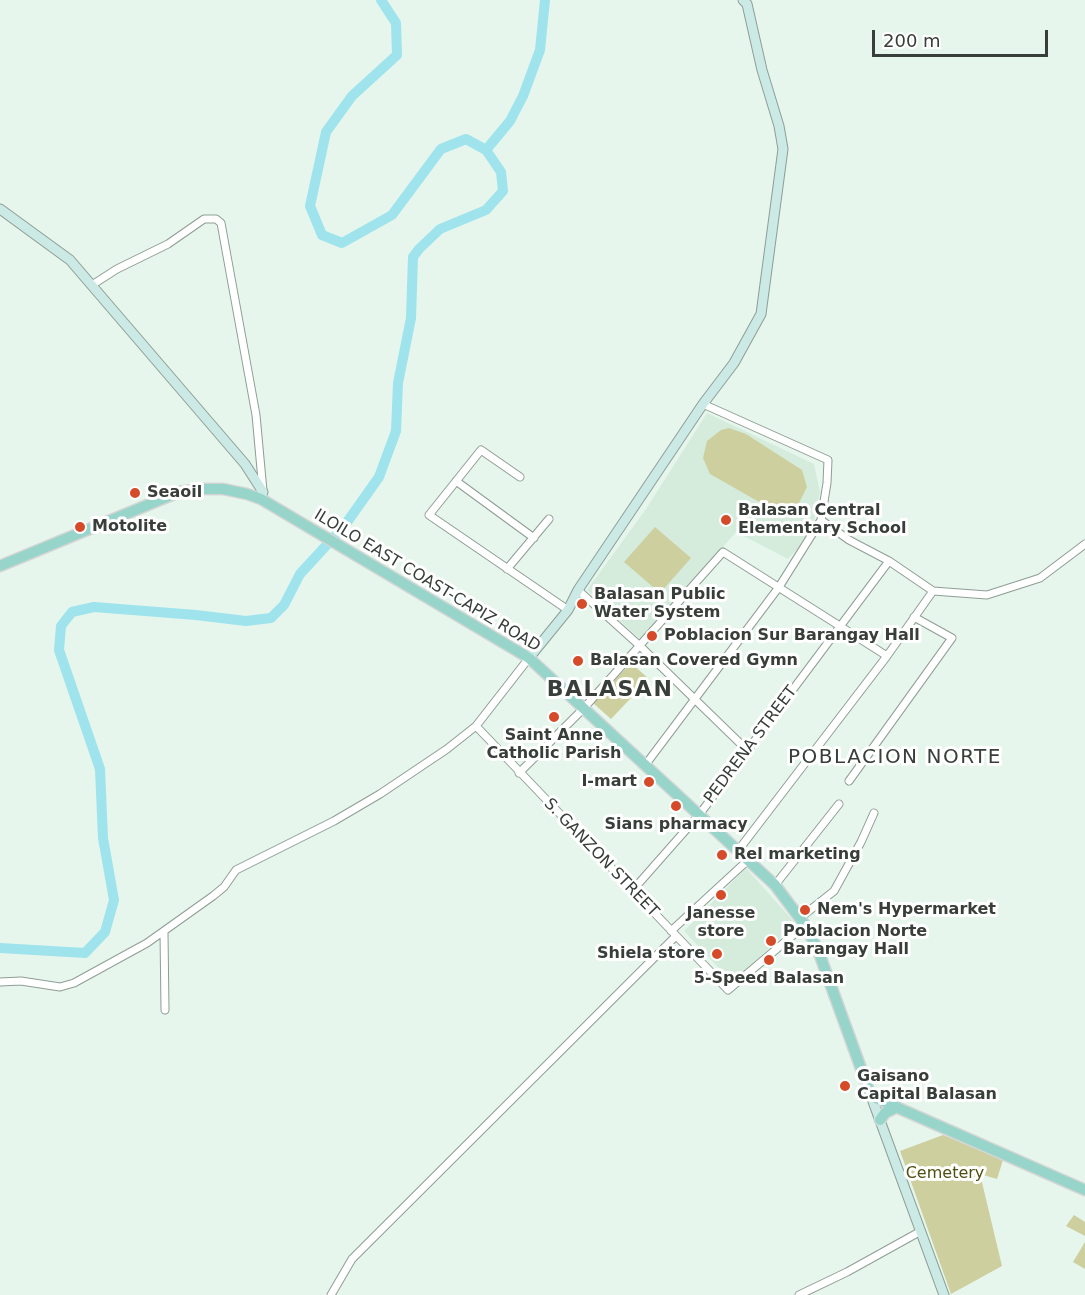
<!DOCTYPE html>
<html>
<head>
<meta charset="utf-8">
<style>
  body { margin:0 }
  #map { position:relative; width:1085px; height:1295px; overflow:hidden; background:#e6f6ec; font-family:"DejaVu Sans",sans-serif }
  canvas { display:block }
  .scale { position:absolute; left:872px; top:30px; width:176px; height:27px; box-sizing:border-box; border:3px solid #383e3a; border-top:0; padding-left:8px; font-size:18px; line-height:21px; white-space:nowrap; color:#383e3a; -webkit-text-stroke:4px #fff; paint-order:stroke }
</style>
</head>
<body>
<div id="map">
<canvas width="1085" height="1295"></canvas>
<div class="scale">200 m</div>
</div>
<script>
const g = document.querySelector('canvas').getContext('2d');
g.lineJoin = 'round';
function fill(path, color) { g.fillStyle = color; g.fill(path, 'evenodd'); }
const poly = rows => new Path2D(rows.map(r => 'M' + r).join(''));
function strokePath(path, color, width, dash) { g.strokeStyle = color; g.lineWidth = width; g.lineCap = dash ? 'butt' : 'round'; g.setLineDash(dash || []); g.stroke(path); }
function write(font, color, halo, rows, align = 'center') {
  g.font = font + ' "DejaVu Sans",sans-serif'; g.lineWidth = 6; g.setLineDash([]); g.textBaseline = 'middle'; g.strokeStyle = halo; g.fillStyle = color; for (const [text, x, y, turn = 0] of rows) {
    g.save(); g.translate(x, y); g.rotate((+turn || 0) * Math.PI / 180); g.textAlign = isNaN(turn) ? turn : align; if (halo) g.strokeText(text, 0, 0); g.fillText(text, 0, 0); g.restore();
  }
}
fill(poly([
  [707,413,814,464,820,492,811,535,788,559,736,532,641,640,587,590,646,509],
  [746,868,796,924,732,982,684,931]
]), '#d5ecdd');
fill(poly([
  [729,428,746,434,802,470,807,487,799,503,784,511,775,511,710,474,703,458,707,441,721,430],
  [655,527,691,558,660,593,624,562],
  [631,663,649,679,611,719,593,703],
  [943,1135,1003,1160,997,1179,980,1174,1002,1266,951,1294,900,1151],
  [1074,1215,1085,1222,1085,1236,1066,1226],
  [1085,1242,1085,1269,1073,1262]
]), '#cecf9e');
strokePath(poly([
  [486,150,510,121,523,96,540,50,545,0],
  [0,948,85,953,105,932,114,900,103,838,100,769,59,650,61,626,72,612,94,607,196,615,246,621,271,618,284,605,300,574,345,525,379,477,396,431,398,383,411,318,413,257,419,249,440,229,486,210,503,191,501,172,486,150,466,139,441,149,392,215,342,243,322,235,310,206,326,132,352,96,397,55,396,23,381,0]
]), '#9fe3ed', 10);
const street = poly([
  [92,285,117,269,168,244,204,219,216,219,221,223,256,415,263,491],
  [520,477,481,450,429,515,568,610],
  [456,481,534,538],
  [821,520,849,540,889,561,933,591,987,595,1040,578,1085,544],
  [507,569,549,519],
  [578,590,640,646,747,750],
  [476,726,728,990,805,925],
  [646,764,779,587,821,520,827,483,828,460,703,404],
  [519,773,584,708,723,552,887,656],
  [849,781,952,638,914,617],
  [737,852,887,656,933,591],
  [775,885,839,804],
  [632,891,699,815,889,561],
  [800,918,834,891,861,842,874,813],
  [671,931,747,861],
  [164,933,165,1010],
  [0,982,21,981,60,987,74,983,147,943,213,896,224,887,236,870,334,821,380,794,447,749,476,726,529,658],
  [331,1295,352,1259,365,1246,676,936],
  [799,1295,847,1272,921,1231]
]);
const secondary = poly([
  [0,209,70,260,245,464,263,492,261,499],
  [529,658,568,610,578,590,703,404,734,363,761,314,783,149,779,126,762,70,747,4,743,0],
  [871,1096,944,1295]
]);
const primary = poly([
  [0,566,179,492,200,489,223,489,247,494,261,499,529,658,775,885,805,925,818,950,871,1096,1085,1190],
  [880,1120,885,1113,897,1107]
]);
strokePath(street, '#8f9e95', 9);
strokePath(secondary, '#8f9e95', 11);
strokePath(primary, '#d3d5d4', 13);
strokePath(street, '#fff', 7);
strokePath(secondary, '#cbeae5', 9);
strokePath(primary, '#97d5cb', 10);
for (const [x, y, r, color] of [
  [135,493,6,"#d54b2a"],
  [726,520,6,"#d54b2a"],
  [80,527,6,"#d54b2a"],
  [582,604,6,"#d54b2a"],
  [652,636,6,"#d54b2a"],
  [578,661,6,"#d54b2a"],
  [554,717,6,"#d54b2a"],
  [649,782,6,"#d54b2a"],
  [676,806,6,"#d54b2a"],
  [722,855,6,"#d54b2a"],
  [721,895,6,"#d54b2a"],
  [805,910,6,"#d54b2a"],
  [771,941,6,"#d54b2a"],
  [717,954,6,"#d54b2a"],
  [769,960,6,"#d54b2a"],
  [845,1086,6,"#d54b2a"]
]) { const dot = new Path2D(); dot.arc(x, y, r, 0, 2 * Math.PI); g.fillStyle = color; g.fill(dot); strokePath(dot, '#fff', 2); }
write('bold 16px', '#383e3a', '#fff', [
  ["Seaoil",147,493],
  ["Balasan Central",738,511],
  ["Elementary School",738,529],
  ["Motolite",92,527],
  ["Balasan Public",594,595],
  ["Water System",594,613],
  ["Poblacion Sur Barangay Hall",664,636],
  ["Balasan Covered Gymn",590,661],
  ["Saint Anne",554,736,"center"],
  ["Catholic Parish",554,754,"center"],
  ["I-mart",637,782,"right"],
  ["Sians pharmacy",676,825,"center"],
  ["Rel marketing",734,855],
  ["Nem's Hypermarket",817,910],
  ["Janesse",721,914,"center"],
  ["store",721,932,"center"],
  ["Poblacion Norte",783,932],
  ["Barangay Hall",783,950],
  ["Shiela store",705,954,"right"],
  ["5-Speed Balasan",769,979,"center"],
  ["Gaisano",857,1077],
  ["Capital Balasan",857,1095]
], 'left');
write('16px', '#383e3a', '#fff', [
  ["ILOILO EAST COAST-CAPIZ ROAD",427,581,31],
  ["PEDRENA STREET",751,745,-53],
  ["S. GANZON STREET",601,858,46]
]);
write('16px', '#504f12', '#fff', [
  ["Cemetery",945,1174]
]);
g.letterSpacing = '1.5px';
write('20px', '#383e3a', '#fff', [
  ["POBLACION NORTE",895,758]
]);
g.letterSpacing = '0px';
g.letterSpacing = '1.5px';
write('bold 22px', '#383e3a', '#fff', [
  ["BALASAN",610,690]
]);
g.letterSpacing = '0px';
</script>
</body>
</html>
